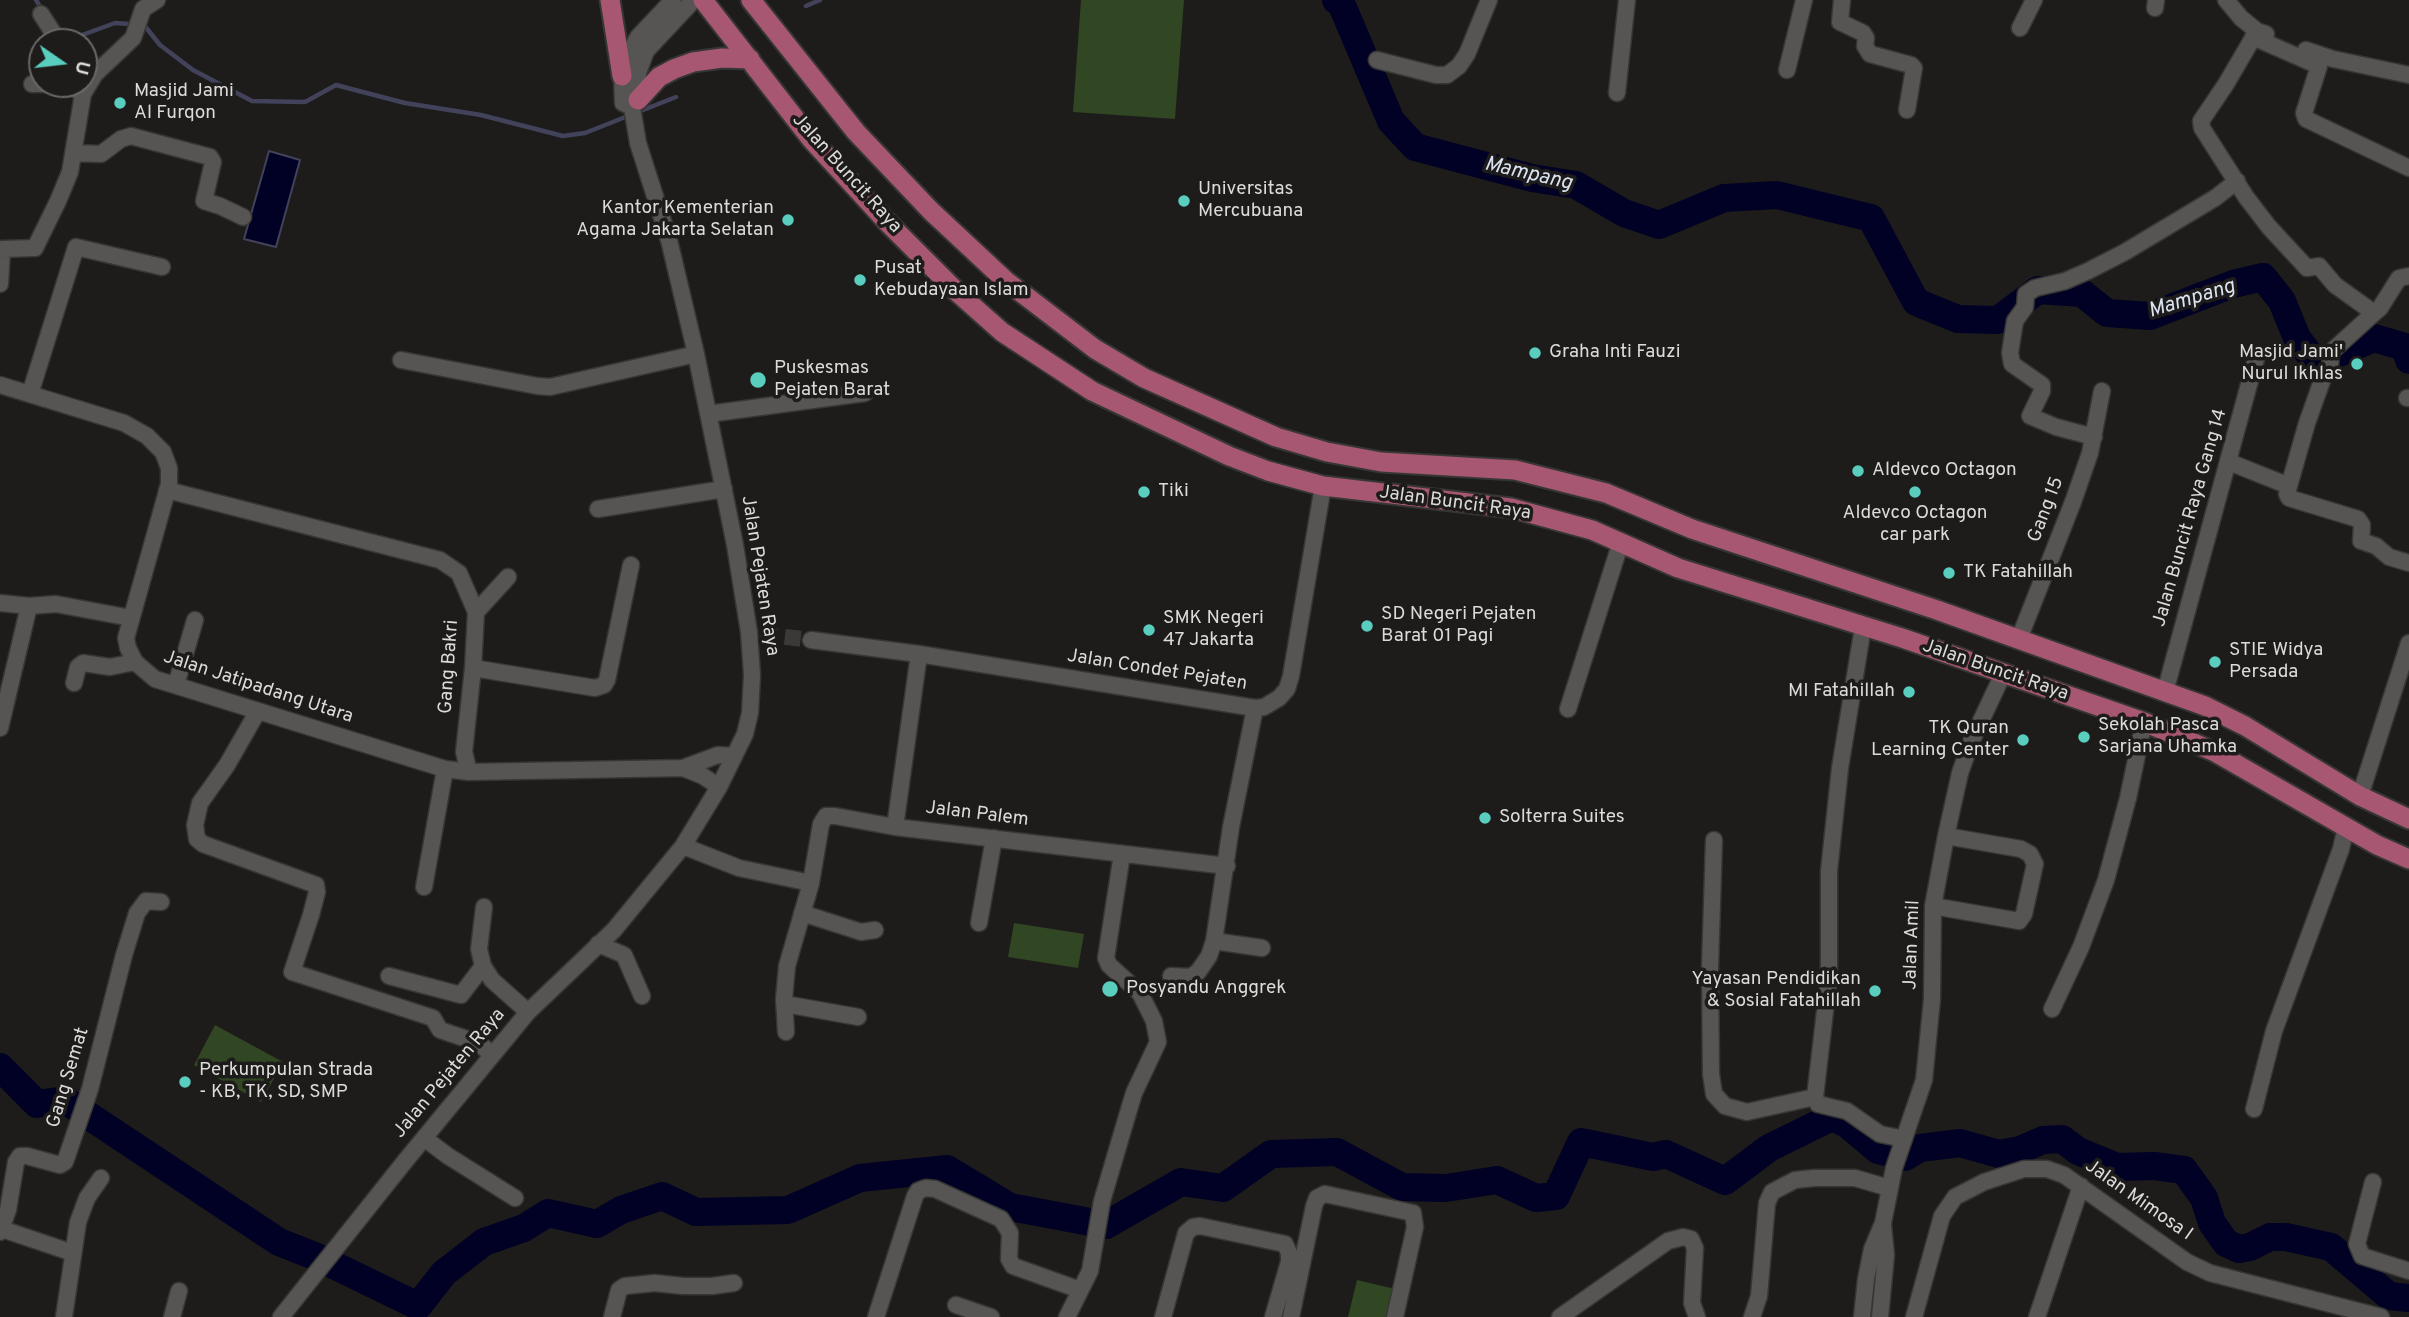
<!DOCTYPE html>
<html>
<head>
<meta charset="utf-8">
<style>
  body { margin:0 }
  #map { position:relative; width:2409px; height:1317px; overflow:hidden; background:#1d1c1a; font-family:Overpass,sans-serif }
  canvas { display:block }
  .north { position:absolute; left:28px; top:28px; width:70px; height:70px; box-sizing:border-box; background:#1d1c1a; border:2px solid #696867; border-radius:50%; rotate:104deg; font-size:19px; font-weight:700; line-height:28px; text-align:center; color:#dcdbda }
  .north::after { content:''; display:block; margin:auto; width:24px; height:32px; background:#59cebf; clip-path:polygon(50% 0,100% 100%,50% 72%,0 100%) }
</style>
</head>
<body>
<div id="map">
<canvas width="2409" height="1317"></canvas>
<div class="north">U</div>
</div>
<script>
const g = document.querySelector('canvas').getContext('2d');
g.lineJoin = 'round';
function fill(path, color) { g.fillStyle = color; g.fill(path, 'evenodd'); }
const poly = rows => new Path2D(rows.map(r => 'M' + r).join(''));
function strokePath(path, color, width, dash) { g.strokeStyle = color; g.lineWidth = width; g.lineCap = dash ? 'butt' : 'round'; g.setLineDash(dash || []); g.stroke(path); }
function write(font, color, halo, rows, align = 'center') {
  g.font = font + ' Overpass,sans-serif'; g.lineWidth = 7; g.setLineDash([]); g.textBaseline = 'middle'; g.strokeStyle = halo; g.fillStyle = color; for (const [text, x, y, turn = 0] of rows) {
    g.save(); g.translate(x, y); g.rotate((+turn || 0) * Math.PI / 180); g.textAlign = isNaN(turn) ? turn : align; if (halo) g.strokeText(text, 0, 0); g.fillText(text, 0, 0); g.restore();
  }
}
fill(poly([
  [1081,0,1184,0,1175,119,1073,112],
  [1014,923,1084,934,1078,968,1008,957],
  [215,1025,283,1062,261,1102,194,1065],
  [1357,1280,1395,1289,1388,1317,1348,1317]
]), '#314622');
const water = poly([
  [269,151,300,160,276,247,244,239,269,151]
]);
fill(water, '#000124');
strokePath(water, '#42425b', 2);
strokePath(poly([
  [36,0,43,11],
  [806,6,820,0],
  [63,42,115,23,144,25,160,45,193,70,252,101,305,102,336,85,405,103,481,115,563,136,585,133,676,97]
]), '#42425b', 4.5);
strokePath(poly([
  [1336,0,1341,3,1391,121,1415,147,1532,178,1576,185,1624,213,1659,225,1724,198,1777,195,1871,218,1916,302,1958,319,1998,320,2038,290,2082,293,2107,313,2150,316,2233,284,2263,277,2282,301,2297,338,2316,363,2374,338,2405,347,2409,360],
  [0,1067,37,1104,65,1100,279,1242,317,1257,418,1306,444,1273,484,1242,524,1228,548,1213,597,1224,621,1210,662,1196,696,1212,788,1210,860,1178,947,1169,1010,1207,1106,1225,1181,1182,1223,1188,1271,1154,1337,1152,1402,1187,1446,1188,1497,1180,1536,1198,1556,1196,1581,1142,1653,1157,1666,1154,1725,1181,1769,1148,1832,1117,1847,1124,1878,1150,1905,1157,1920,1148,1960,1143,1999,1154,2020,1150,2043,1140,2062,1139,2078,1151,2117,1167,2154,1166,2184,1170,2204,1198,2212,1223,2226,1243,2239,1249,2250,1247,2270,1237,2286,1237,2331,1247,2389,1296,2409,1298]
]), '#000124', 28);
strokePath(poly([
  [761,634,811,640]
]), '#3a3937', 16, [16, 8]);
const minor = poly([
  [1842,0,1840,22,1863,33,1866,38,1865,46,1870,54,1911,65,1914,68,1907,110],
  [2226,0,2241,18,2257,31,2266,34],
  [2155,8,2156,0],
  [41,14,59,42],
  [2020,28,2034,0],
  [2257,31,2226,84,2201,121,2202,128,2246,197,2269,227,2307,268,2319,266,2335,285,2374,313,2380,308,2399,278,2409,276],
  [2253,37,2319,66,2304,113,2306,119,2409,168],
  [2306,50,2333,59,2409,75],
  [1377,60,1436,75,1447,75,1459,66,1467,54,1489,0],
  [1787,70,1804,0],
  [32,84,50,84],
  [67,84,83,94],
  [1617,93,1627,0],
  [632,107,623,103,622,76,625,61,638,37,673,0],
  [73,153,101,154,121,139,131,136,210,157,213,162,204,201,220,206,243,217],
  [0,284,2,249,35,248,58,201,70,172,83,94,95,74,133,38,143,9,157,0],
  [401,360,537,386,550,387,696,354],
  [0,385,124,423,147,436,163,452,169,468,169,484,126,638,128,648,135,662,155,679,445,769,469,772,683,768,718,755,734,756],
  [30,394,76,247,162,267],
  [2407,398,2409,398],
  [708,414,865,393],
  [2094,437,2056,427,2030,416,2042,391,2042,385,2012,364,2010,353,2015,321,2025,307,2026,294,2035,288,2065,281,2088,271,2125,252,2215,198,2237,181],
  [2229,462,2289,486,2307,423,2323,378,2330,366,2331,352,2374,313],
  [2289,486,2287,494,2289,498,2358,519,2362,525,2361,541,2376,546,2389,557,2409,563],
  [167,490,440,560,459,573,476,612],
  [598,509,724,489],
  [0,603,29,606,56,604,131,618],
  [1863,627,1840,768,1829,871,1829,977,1815,1097,1818,1104,1847,1111,1880,1134,1904,1139],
  [2019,639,2073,502,2090,453,2102,391],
  [811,640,919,654,1255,708,1264,707,1279,698,1287,689,1291,676,1323,486],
  [473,668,595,688,604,685,607,680,631,565],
  [74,683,78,667,83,663,110,667,135,662],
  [176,685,195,620],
  [2165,692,2257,355],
  [1568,709,1618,551,1623,544],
  [258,711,227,765,200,803,195,825,197,839,203,844,316,885,317,892,311,915,292,972,433,1018,440,1030,479,1043,492,1055],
  [0,728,29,606],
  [683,768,703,776,719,787],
  [469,772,464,752,473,668,476,612,508,577],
  [2360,796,2409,643],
  [895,827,919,654],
  [1714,840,1710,967,1711,1074,1714,1094,1725,1106,1747,1112,1815,1097],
  [683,846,739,868,811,883],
  [424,887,445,769],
  [1933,906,2019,921,2024,914,2035,864,2030,854,2021,849,1946,836],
  [484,907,479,949,483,966,492,980,528,1012],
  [802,913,861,932,875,930],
  [979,923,994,838],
  [1214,941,1231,827,1255,708],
  [598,944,624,955,642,996],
  [389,976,461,995,483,966],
  [1171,976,1190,977,1198,972,1209,956,1214,941,1262,948],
  [785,1004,858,1017],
  [2052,1009,2081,947,2106,880,2128,798,2144,722],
  [786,1032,784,999,787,966,811,883,821,824,826,816,835,816,895,827,1227,866],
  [2254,1109,2274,1031,2341,849,2346,827],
  [424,1138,448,1156,515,1198],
  [2373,1182,2357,1244,2362,1256,2409,1271],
  [2,1229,73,1253],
  [0,1232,8,1210,16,1162,20,1156,27,1156,60,1165,65,1162,90,1089,124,955,137,913,146,901,161,902],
  [956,1305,991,1317],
  [64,1317,78,1222,87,1198,101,1178],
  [172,1317,179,1291],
  [281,1317,406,1160,528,1012,614,930,683,846,719,787,745,734,750,713,752,675,749,632,735,545,696,354,669,240,638,143,632,107,638,100,638,73,646,51,690,4,690,0],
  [612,1317,619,1290,625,1286,655,1283,683,1286,712,1286,734,1283],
  [876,1317,915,1196,918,1191,926,1188,935,1189,1001,1219,1010,1233,1009,1259,1013,1266,1080,1290],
  [1067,1317,1090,1271,1102,1201,1125,1123,1134,1093,1158,1042,1154,1021,1140,993,1109,965,1106,958,1122,854],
  [1163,1317,1186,1233,1193,1227,1200,1226,1285,1244,1289,1253,1289,1262,1273,1317],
  [1291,1317,1314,1206,1317,1198,1325,1194,1413,1213,1415,1227,1395,1317],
  [1560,1317,1668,1241,1683,1237,1691,1239,1695,1248,1692,1303,1697,1317],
  [1752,1317,1759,1296,1767,1203,1772,1192,1795,1180,1814,1178,1855,1178,1889,1188],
  [1862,1317,1866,1279,1872,1249,1883,1223,1894,1168,1924,1080,1932,999,1933,906,1946,836,1960,773,1971,742,2003,674],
  [1880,1317,1886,1255,1883,1225],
  [1914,1317,1942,1216,1955,1197,1984,1182,2024,1169,2047,1169,2064,1175,2187,1262,2210,1273,2381,1317],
  [2037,1317,2081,1186]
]);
const major = poly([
  [610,0,622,76],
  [703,0,811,139,888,223,957,292,1002,332,1092,391,1229,456,1268,471,1323,486,1511,508,1592,530,1678,568,1902,638,2144,722,2215,752,2377,845,2409,859],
  [751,0,856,132,931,211,1006,281,1095,349,1144,378,1276,437,1327,452,1381,462,1515,470,1606,493,1692,529,1937,610,2205,706,2245,726,2360,796,2409,819],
  [638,100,659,77,674,69,693,62,722,58,750,59]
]);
strokePath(minor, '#363634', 19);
strokePath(major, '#363634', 23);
strokePath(minor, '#575553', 16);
strokePath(major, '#a75772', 19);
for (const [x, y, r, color] of [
  [120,103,7,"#59cebf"],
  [1184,201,7,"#59cebf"],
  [788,220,7,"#59cebf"],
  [860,280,7,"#59cebf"],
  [1535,353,7,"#59cebf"],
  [2357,364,7,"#59cebf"],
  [758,380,9,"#59cebf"],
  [1858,471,7,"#59cebf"],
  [1144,492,7,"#59cebf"],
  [1915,492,7,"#59cebf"],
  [1949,573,7,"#59cebf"],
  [1367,626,7,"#59cebf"],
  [1149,630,7,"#59cebf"],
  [2215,662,7,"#59cebf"],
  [1909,692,7,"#59cebf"],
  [2084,737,7,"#59cebf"],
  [2023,740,7,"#59cebf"],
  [1485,818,7,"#59cebf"],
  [1110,989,9,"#59cebf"],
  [1875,991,7,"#59cebf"],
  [185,1082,7,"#59cebf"]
]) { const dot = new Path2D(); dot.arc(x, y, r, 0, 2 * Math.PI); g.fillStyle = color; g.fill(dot); strokePath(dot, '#1d1c1a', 2.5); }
write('19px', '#dcdbda', '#1d1c1a', [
  ["Masjid Jami",134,92],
  ["Al Furqon",134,114],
  ["Universitas",1198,190],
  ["Mercubuana",1198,212],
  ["Kantor Kementerian",774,209,"right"],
  ["Agama Jakarta Selatan",774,231,"right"],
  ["Pusat",874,269],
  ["Kebudayaan Islam",874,291],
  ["Graha Inti Fauzi",1549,353],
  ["Masjid Jami'",2343,353,"right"],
  ["Nurul Ikhlas",2343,375,"right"],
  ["Puskesmas",774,369],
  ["Pejaten Barat",774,391],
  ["Aldevco Octagon",1872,471],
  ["Tiki",1158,492],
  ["Aldevco Octagon",1915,514,"center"],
  ["car park",1915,536,"center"],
  ["TK Fatahillah",1963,573],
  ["SD Negeri Pejaten",1381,615],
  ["Barat 01 Pagi",1381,637],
  ["SMK Negeri",1163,619],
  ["47 Jakarta",1163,641],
  ["STIE Widya",2229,651],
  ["Persada",2229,673],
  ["MI Fatahillah",1895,692,"right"],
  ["Sekolah Pasca",2098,726],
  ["Sarjana Uhamka",2098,748],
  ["TK Quran",2009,729,"right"],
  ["Learning Center",2009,751,"right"],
  ["Solterra Suites",1499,818],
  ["Yayasan Pendidikan",1861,980,"right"],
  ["& Sosial Fatahillah",1861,1002,"right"],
  ["Posyandu Anggrek",1126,989],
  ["Perkumpulan Strada",199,1071],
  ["- KB, TK, SD, SMP",199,1093]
], 'left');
write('19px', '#dcdbda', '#1d1c1a', [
  ["Jalan Buncit Raya",846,174,48],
  ["Jalan Buncit Raya",1455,504,8],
  ["Gang 15",2047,510,-69],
  ["Jalan Buncit Raya Gang 14",2191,518,-74],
  ["Jalan Pejaten Raya",759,576,81],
  ["Gang Bakri",450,667,-86],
  ["Jalan Condet Pejaten",1157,671,9],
  ["Jalan Buncit Raya",1995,671,19],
  ["Jalan Jatipadang Utara",258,688,18],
  ["Jalan Palem",977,815,7],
  ["Jalan Amil",1913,945,-88],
  ["Jalan Pejaten Raya",450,1074,-50],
  ["Gang Semat",69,1078,-73],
  ["Jalan Mimosa I",2138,1201,35]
]);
write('italic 21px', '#dae4f2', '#1d1c1a', [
  ["Mampang",1528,175,13],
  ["Mampang",2192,300,-17]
]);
</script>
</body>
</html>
